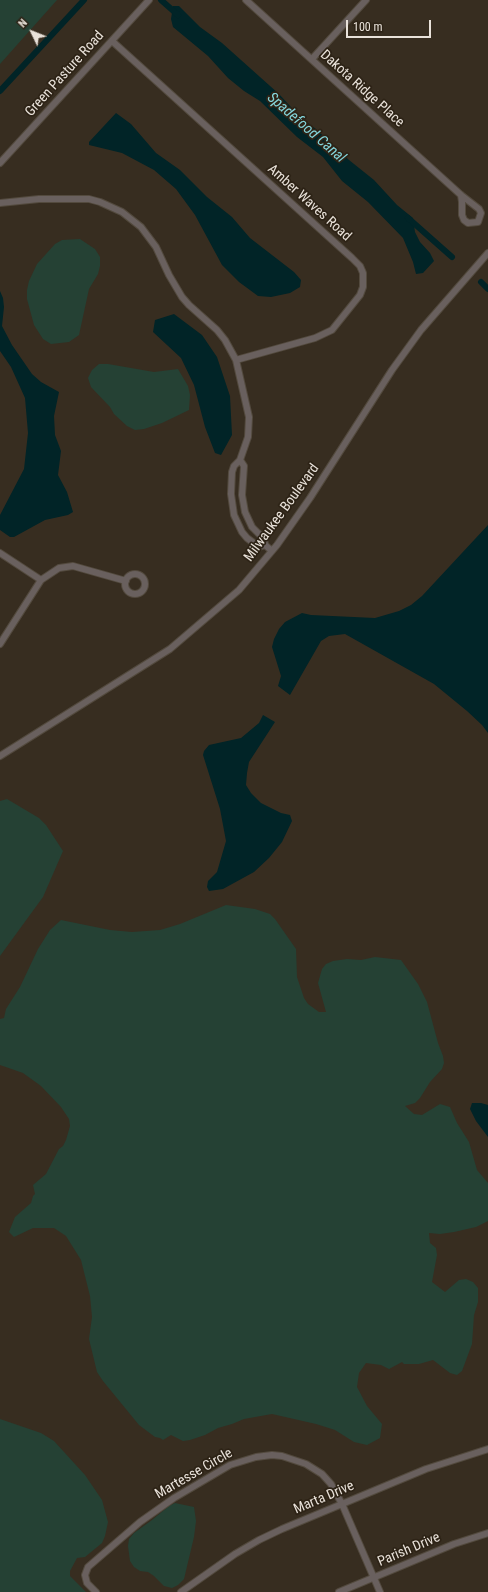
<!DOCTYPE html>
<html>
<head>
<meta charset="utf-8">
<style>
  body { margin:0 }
  #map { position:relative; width:488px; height:1592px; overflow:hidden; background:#372d20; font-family:"Roboto Condensed",sans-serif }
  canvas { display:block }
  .north { position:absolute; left:12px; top:12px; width:40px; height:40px; -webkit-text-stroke:3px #2d2316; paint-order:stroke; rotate:313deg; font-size:11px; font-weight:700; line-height:16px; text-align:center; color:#e9e2da }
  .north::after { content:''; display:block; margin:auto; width:14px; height:18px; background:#e9e2da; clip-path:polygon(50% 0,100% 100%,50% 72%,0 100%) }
  .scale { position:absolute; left:346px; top:20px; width:85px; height:18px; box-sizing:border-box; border:2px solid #e9e2da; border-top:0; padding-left:5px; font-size:12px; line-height:14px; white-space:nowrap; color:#e9e2da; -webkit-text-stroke:3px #2d2316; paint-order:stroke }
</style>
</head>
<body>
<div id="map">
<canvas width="488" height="1592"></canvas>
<div class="north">N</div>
<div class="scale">100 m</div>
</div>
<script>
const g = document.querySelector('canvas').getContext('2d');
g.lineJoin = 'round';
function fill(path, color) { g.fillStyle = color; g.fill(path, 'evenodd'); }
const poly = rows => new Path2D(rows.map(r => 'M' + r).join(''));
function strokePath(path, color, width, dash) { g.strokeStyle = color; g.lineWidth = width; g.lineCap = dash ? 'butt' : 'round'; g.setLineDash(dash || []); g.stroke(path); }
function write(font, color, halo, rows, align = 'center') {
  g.font = font + ' "Roboto Condensed",sans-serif'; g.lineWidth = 3.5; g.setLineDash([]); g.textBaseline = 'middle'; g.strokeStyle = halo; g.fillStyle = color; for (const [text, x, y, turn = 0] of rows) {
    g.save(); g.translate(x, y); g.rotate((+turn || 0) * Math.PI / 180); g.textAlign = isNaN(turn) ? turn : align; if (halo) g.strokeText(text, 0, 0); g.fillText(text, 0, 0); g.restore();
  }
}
fill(poly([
  [0,0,57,0,0,64],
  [80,239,95,249,100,257,100,266,98,274,89,289,79,335,69,342,51,344,43,339,34,325,27,299,27,290,29,281,37,264,55,244,62,240],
  [99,364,108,364,154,372,178,369,188,386,190,395,189,410,162,423,144,429,135,430,127,426,114,414,110,407,91,387,88,378,92,370],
  [7,799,39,818,46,825,63,851,43,897,0,956,0,801],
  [226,905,255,909,270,914,275,919,296,949,297,977,304,998,308,1004,319,1012,326,1012,318,983,322,969,326,964,333,961,347,959,361,960,375,957,401,960,418,984,427,1002,438,1043,443,1056,444,1063,442,1069,430,1082,420,1098,415,1103,405,1106,414,1114,422,1115,440,1104,450,1107,457,1123,469,1142,477,1170,488,1183,488,1221,476,1227,454,1232,440,1234,429,1233,430,1243,436,1248,437,1255,432,1282,445,1292,459,1280,466,1279,473,1282,478,1288,478,1302,474,1315,472,1344,462,1371,457,1375,450,1373,433,1360,419,1364,404,1364,402,1362,389,1369,381,1365,366,1363,359,1373,357,1387,367,1406,382,1424,380,1438,367,1445,354,1442,335,1430,316,1424,272,1414,244,1419,232,1424,218,1428,205,1435,190,1440,183,1441,171,1435,163,1440,160,1438,155,1437,139,1425,103,1381,97,1372,89,1339,92,1317,90,1296,81,1260,66,1236,54,1228,33,1228,14,1237,9,1232,15,1217,31,1203,33,1196,35,1194,33,1185,46,1174,59,1149,63,1146,66,1140,70,1126,69,1119,61,1107,41,1086,23,1073,0,1065,0,1019,4,1018,6,1009,20,987,38,949,50,930,61,920,110,930,132,932,160,930,180,924],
  [0,1419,41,1433,54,1441,85,1475,102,1500,108,1522,105,1536,102,1543,85,1557,77,1558,70,1571,70,1576,86,1592,0,1592],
  [175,1503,194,1507,196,1521,194,1537,184,1579,178,1585,172,1588,164,1586,154,1576,148,1572,140,1571,134,1567,130,1561,128,1546,129,1539,134,1533,152,1520,169,1506]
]), '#254134');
fill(poly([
  [173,6,179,6,200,27,222,43,279,94,301,118,316,129,349,160,374,180,397,205,413,218,415,232,420,242,430,253,434,261,423,273,416,274,413,262,403,238,368,202,342,181,323,157,297,137,260,101,244,91,228,78,208,56,173,27,171,19],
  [116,113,131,124,156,153,180,170,207,197,232,217,250,238,294,272,301,280,300,287,290,293,271,297,258,296,239,282,222,265,195,215,176,189,154,170,122,153,89,145,89,142],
  [0,291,3,298,4,307,2,326,12,345,32,374,41,382,59,392,54,416,55,435,61,451,58,475,67,492,73,512,68,515,45,520,14,537,10,537,0,530,0,515,24,469,28,433,25,398,11,367,0,351],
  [174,314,202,335,217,357,230,396,232,435,221,455,215,453,205,427,194,385,181,358,153,332,155,320],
  [488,525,488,733,482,725,467,711,434,684,345,634,329,636,321,641,290,695,278,686,281,676,272,647,274,639,279,629,285,622,302,613,311,615,375,618,399,611,411,605,422,596],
  [263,715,275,722,249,762,247,773,246,785,251,793,261,803,281,813,290,815,292,821,282,842,269,858,254,872,223,889,209,891,207,887,208,881,217,872,226,841,220,809,203,755,204,751,209,745,241,738,259,723],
  [472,1103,481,1103,488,1105,488,1137,476,1121,470,1109]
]), '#012427');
strokePath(poly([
  [161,0,178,15],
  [0,91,84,0],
  [408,218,452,257],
  [481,282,488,289]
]), '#012427', 6);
const minor = poly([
  [246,0,461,195,479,209,481,213,478,222,468,223,464,220,462,215,462,202,461,195],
  [112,41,352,258,360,266,363,273,363,287,360,295,332,330,315,338,236,360],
  [312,59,366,0],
  [0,163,149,0],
  [0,203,39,199,89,199,100,202,122,212,141,227,156,247,169,275,182,297,189,305,217,330,225,340,236,360,249,417,248,437,240,460],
  [265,545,259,547,247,538,242,532,234,515,231,494,232,472,234,466,240,460,244,466,242,495,245,512,252,527,264,539,265,545,272,551],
  [0,553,41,580],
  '125 584a10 10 0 1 1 20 0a10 10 0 1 1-20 0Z',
  [0,644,41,580,59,568,73,566,126,581],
  [0,756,170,649,239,590,277,545,310,498,392,370,421,330,488,253],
  [96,1592,87,1583,85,1575,88,1567,140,1522,174,1498,230,1465,256,1457,272,1455,282,1456,306,1464,322,1474,331,1484,342,1504,380,1592],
  [181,1592,235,1554,259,1540,282,1529,426,1469,488,1449],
  [339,1592,454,1544,488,1533]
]);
strokePath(minor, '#534a3e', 8);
strokePath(minor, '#69605e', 6);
write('14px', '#e9e2da', '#2d2316', [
  ["Green Pasture Road",65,74,-48],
  ["Dakota Ridge Place",362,89,42],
  ["Amber Waves Road",309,203,42],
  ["Milwaukee Boulevard",282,513,-54],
  ["Martesse Circle",194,1474,-30],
  ["Marta Drive",324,1498,-23],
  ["Parish Drive",409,1550,-23]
]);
write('italic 15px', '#84d5db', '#2d2316', [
  ["Spadefood Canal",306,128,41]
]);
</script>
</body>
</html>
